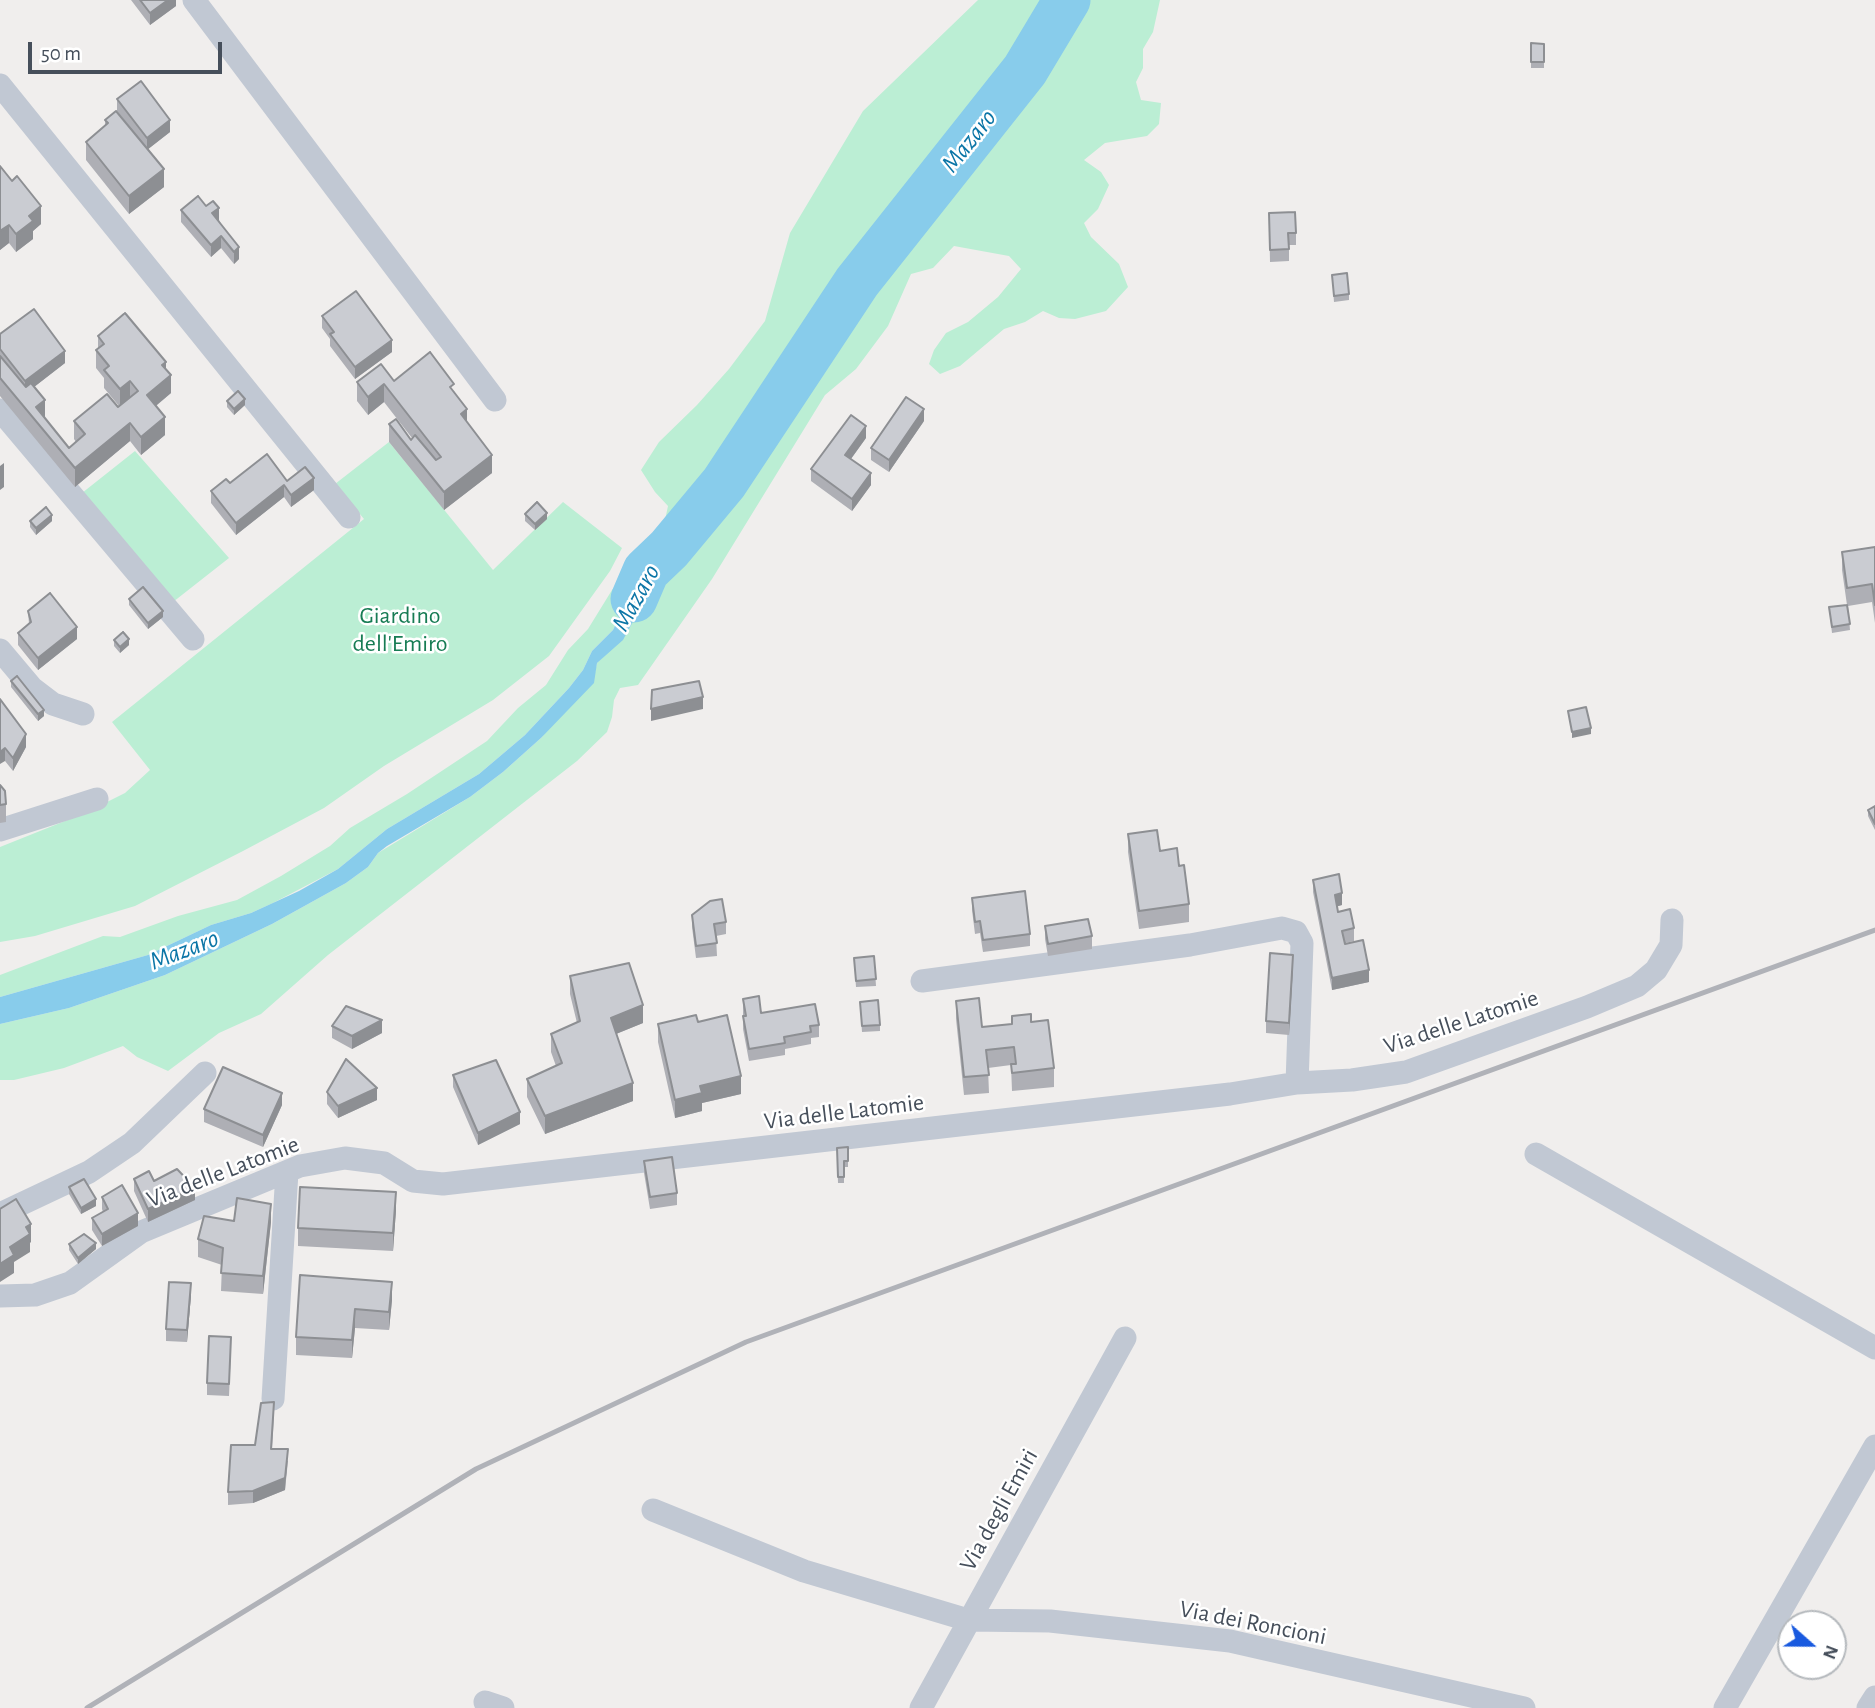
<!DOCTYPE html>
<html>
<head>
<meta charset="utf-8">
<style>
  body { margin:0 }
  #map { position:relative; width:1875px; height:1708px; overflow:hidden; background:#f0eeed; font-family:"Alegreya Sans",sans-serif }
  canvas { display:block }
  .north { position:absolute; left:1777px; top:1610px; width:70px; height:70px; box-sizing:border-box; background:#fff; border:2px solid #b5b9bd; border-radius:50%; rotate:111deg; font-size:19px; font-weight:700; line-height:28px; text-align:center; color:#464f5b }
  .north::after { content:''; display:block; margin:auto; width:24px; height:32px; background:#195adf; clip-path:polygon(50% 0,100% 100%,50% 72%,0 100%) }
  .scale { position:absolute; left:28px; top:42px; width:194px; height:32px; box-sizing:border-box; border:4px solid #464f5b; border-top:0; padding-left:9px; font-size:21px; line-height:24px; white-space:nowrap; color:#464f5b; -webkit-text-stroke:5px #fff; paint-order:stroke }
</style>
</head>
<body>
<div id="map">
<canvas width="1875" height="1708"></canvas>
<div class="north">N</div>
<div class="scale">50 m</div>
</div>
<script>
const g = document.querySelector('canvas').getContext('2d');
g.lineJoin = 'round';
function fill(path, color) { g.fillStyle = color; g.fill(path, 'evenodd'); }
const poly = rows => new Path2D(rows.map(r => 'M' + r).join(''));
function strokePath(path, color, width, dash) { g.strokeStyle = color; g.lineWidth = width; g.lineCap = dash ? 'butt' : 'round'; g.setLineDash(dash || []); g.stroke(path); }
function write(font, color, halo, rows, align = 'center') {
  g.font = font + ' "Alegreya Sans",sans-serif'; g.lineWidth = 5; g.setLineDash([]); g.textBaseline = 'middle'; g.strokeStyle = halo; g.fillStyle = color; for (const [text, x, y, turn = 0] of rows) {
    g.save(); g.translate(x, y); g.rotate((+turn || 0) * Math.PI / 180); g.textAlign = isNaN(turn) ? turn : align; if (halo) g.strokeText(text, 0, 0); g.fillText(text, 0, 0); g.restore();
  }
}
fill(poly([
  [978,0,1160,0,1153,32,1143,49,1143,68,1136,82,1141,100,1161,103,1159,124,1147,136,1105,143,1084,160,1101,172,1109,185,1098,209,1084,223,1091,237,1119,264,1128,287,1106,311,1075,319,1059,318,1043,311,1025,322,1004,329,960,366,940,374,929,364,934,350,946,333,968,322,998,297,1021,269,1009,256,954,246,933,268,911,274,888,326,856,369,825,395,712,579,638,685,620,688,614,700,612,717,607,732,577,761,328,955,261,1014,219,1033,168,1071,137,1057,123,1046,64,1068,14,1080,0,1080,0,1024,69,1008,165,975,272,924,346,883,368,867,378,853,470,797,503,772,541,738,595,672,597,663,630,627,635,614,643,603,648,581,661,570,669,550,635,584,613,630,592,651,583,670,569,688,525,735,479,774,387,829,338,869,273,903,251,913,211,925,148,955,0,997,0,975,103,936,120,937,178,916,237,900,281,876,330,846,350,828,407,794,487,741,518,708,546,685,568,650,588,629,612,590,637,561,646,545,662,534,668,506,655,492,641,470,659,442,697,405,729,369,765,321,790,233,863,111],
  [389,442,493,570,563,502,622,548,610,571,549,656,493,700,384,766,324,808,243,851,135,906,35,936,0,942,0,847,85,813,125,793,150,770,112,722,364,519,335,484],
  [135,451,229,558,173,602,82,493]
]), '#bbeed4');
fill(poly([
  [669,549,661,570,648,581,643,603,623,640,597,663,594,683,541,738,503,772,470,797,387,846,378,853,368,867,346,883,272,924,165,975,69,1008,0,1024,0,997,148,955,211,925,251,913,299,891,338,869,387,829,479,774,525,735,569,688,583,670,592,651,613,630,642,567]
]), '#88cceb');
strokePath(poly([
  [634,599,646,571,669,549,724,483,857,282,1025,70,1067,0]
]), '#88cceb', 47);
strokePath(poly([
  [194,0,495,400],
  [0,85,349,517],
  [0,410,193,639],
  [0,650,32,688,53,704,83,714],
  [0,830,97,799],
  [922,981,1190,945,1282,928,1296,932,1302,943,1297,1083],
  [1536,1154,1875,1348],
  [0,1214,89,1172,132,1143,205,1073],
  [0,1296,35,1295,70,1283,141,1232,300,1166,345,1158,384,1163,413,1181,443,1184,1230,1094,1297,1083,1352,1080,1406,1072,1587,1007,1637,986,1656,970,1671,945,1672,920],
  [273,1399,287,1172],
  [653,1510,804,1571,968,1620,1050,1621,1230,1641,1524,1708],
  [485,1702,503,1708],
  [921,1708,1125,1338],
  [1725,1708,1875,1446],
  [1868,1708,1875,1697]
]), '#c1c8d3', 23);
strokePath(poly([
  [87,1708,476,1469,746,1342,1875,930]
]), '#b0b2b8', 5);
fill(poly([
  [131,0,176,0,176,6,150,25],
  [1531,43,1544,44,1544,68,1531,68],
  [117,99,170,132,148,149,164,187,129,214,86,160,86,142,105,126,105,120,133,131,117,111],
  [0,166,41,224,33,231,33,239,16,252,9,243,0,250],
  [181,210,219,220,239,259,234,264,221,248,211,257,181,222],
  [1269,213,1296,233,1296,245,1289,245,1289,261,1270,262],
  [1332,275,1349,294,1349,300,1334,302],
  [322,316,392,352,355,379,330,346,330,339,322,328],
  [0,334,65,363,34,387,44,418,69,448,76,442,74,439,74,421,119,406,104,388,104,378,96,368,96,350,98,348,98,336,166,369,171,393,156,406,165,435,141,455,130,441,75,487,0,396],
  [394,381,454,391,467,422,492,473,444,510,389,442,389,424,411,440,412,438,384,402,368,415,357,401,357,382],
  [227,401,245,405,234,415,227,407],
  [924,421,889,472,871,460,871,448],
  [866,438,851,459,871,485,852,511,811,481,811,469],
  [287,481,314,490,291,507,284,497,236,535,211,503,211,491],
  [525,514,547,519,535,530,525,521],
  [30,521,52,521,36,535,30,527],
  [1875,547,1875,623,1872,602,1848,606,1850,630,1832,633,1829,607,1847,605,1842,570,1842,552],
  [129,599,163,617,148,629,129,605],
  [28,611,77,639,38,670,18,645,18,633,29,624],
  [114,640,129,645,120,653,114,646],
  [11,681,44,716,38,721,11,687],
  [0,699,26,747,13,771,5,761],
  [0,785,6,804,6,822,0,823],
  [1875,806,1875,830,1868,816,1868,810],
  [1128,834,1160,851,1189,904,1189,922,1139,929,1128,852],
  [1313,880,1342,905,1337,906,1338,912,1354,928,1354,941,1345,943,1345,944,1369,982,1332,990,1313,892],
  [972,898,1030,934,1030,946,983,952,980,933,975,934,972,910],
  [692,915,726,922,726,934,716,936,717,956,696,958,692,927],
  [1045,926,1092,936,1092,949,1048,956,1045,939],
  [874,956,876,986,856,987,854,958],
  [1293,967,1289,1035,1266,1033,1266,1021],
  [570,976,643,1023,616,1034,633,1101,545,1134,527,1097,527,1079,556,1066,551,1052,551,1034,577,1023,570,994],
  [743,999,761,1013,819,1025,819,1037,811,1038,811,1044,785,1049,785,1055,749,1061,743,1029],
  [956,1001,982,1027,1012,1024,1012,1016,1031,1022,1054,1068,1054,1087,1012,1091,1011,1065,988,1068,989,1093,964,1095,956,1019],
  [860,1002,880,1025,880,1031,862,1032],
  [698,1022,741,1094,702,1103,702,1111,675,1118,658,1042,658,1024],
  [332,1026,382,1033,352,1049,332,1038],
  [453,1075,520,1124,478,1145,453,1087],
  [327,1092,377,1100,338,1118,327,1104],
  [282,1105,263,1147,204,1122,204,1109],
  [848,1147,848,1167,844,1167,844,1183,838,1183,837,1148],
  [644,1161,677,1193,677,1205,650,1209,644,1173],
  [134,1179,154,1181,195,1200,148,1222,134,1191],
  [69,1187,96,1206,81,1214,69,1194],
  [102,1197,138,1226,102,1246,92,1230,92,1218,103,1212,102,1209],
  [396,1210,393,1251,298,1246,298,1228],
  [234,1221,271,1222,263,1294,221,1291,222,1265,198,1257,198,1239],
  [69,1244,96,1249,78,1264,69,1250],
  [300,1275,392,1300,389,1330,355,1328,352,1358,296,1355,296,1337],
  [191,1295,187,1342,166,1341,166,1329],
  [231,1350,229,1396,207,1395,207,1383],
  [274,1415,272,1449,288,1461,285,1490,253,1503,228,1505,228,1492,255,1445]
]), '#aeafb5');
fill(poly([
  [168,0,176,0,176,6,150,25,150,13],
  [170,120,170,132,147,150,147,138],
  [164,169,164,187,129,214,129,196],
  [41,206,41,224,33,231,33,239,16,252,16,234,29,216],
  [219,208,219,220,212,226,212,213],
  [9,225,9,243,0,250,0,231],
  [221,236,221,248,211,257,211,245],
  [239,247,239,259,234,264,234,252],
  [392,340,392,352,355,379,355,367],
  [65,351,65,363,25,394,25,381],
  [166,362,166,379,171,375,171,393,147,413,147,395,162,365],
  [130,381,130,399,120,407,120,389],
  [384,384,384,402,368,415,368,397],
  [245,399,245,405,234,415,234,409],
  [45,400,45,418,36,407],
  [467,409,467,427,461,414],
  [924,409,924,421,889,472,889,460],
  [165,417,165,435,141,455,141,437],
  [130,423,130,441,75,487,75,468],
  [866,426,866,438,845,467,845,455],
  [492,455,492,473,444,510,444,492],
  [4,463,4,487,0,490,0,466],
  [871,473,871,485,852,511,852,499],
  [314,478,314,490,291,507,291,495],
  [284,485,284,497,236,535,236,523],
  [547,513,547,519,535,530,535,524],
  [52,515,52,521,36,535,36,528],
  [163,611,163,617,148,629,148,623],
  [77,627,77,639,38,670,38,658],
  [129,639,129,645,120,653,120,647],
  [703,697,703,709,651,721,651,709],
  [44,710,44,716,38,721,38,714],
  [1591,728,1591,734,1572,738,1572,732],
  [26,734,26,747,13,771,13,758],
  [5,748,5,761,0,764,0,752],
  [1342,893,1342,905,1335,907,1335,895],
  [1293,955,1293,967,1289,1035,1289,1023],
  [1369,970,1369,982,1332,990,1332,978],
  [643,1005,643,1023,611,1036,611,1018],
  [382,1020,382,1033,352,1049,352,1036],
  [741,1076,741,1094,702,1103,702,1111,675,1118,675,1100,700,1086],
  [633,1083,633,1101,545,1134,545,1116],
  [377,1088,377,1100,338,1118,338,1106],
  [282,1093,282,1105,263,1147,263,1135],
  [520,1112,520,1124,478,1145,478,1133],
  [195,1188,195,1200,148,1222,148,1209],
  [396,1192,396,1210,393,1251,393,1233],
  [96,1199,96,1206,81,1214,81,1208],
  [271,1204,271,1222,263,1294,263,1276],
  [138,1213,138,1226,102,1246,102,1234],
  [31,1224,31,1242,30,1243,30,1252,14,1262,14,1273,0,1282,0,1264,10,1247,26,1227],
  [96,1243,96,1249,78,1264,78,1258],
  [392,1282,392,1300,389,1330,389,1312],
  [191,1283,191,1295,187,1342,187,1330],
  [355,1309,355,1328,352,1358,352,1340],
  [288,1449,285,1490,253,1503,253,1491]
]), '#8d8f93');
const building = poly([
  [140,0,168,0,150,13,140,0],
  [1531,43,1544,44,1544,62,1531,62,1531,43],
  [141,81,170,120,147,138,117,99,141,81],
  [116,111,164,169,129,196,86,142,108,123,105,120,116,111],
  [0,166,12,181,17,176,41,206,29,216,33,221,16,234,9,225,0,231,0,166],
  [198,196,206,206,213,201,219,208,212,213,239,247,234,252,221,236,211,245,181,210,198,196],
  [1295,212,1296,233,1288,233,1289,249,1270,250,1269,213,1295,212],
  [1347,273,1349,294,1334,296,1332,275,1347,273],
  [356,291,392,340,355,367,330,334,334,332,322,316,356,291],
  [34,309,65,351,25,381,0,349,0,334,34,309],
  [125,313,166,362,162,365,171,375,147,395,165,417,141,437,130,423,75,468,0,378,0,356,26,387,31,383,45,400,36,407,69,448,85,434,74,421,107,394,118,407,138,391,130,381,120,389,104,370,109,366,96,350,104,344,98,336,125,313],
  [430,352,454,384,450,387,467,409,461,414,492,455,444,492,389,424,396,419,411,440,415,435,436,460,441,457,384,384,368,397,357,382,381,364,394,381,430,352],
  [238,391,245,399,234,409,227,401,238,391],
  [906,397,924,409,889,460,871,448,906,397],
  [851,415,866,426,845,455,871,473,852,499,811,469,851,415],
  [267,454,287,481,305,467,314,478,291,495,284,485,236,523,211,491,226,479,230,483,267,454],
  [537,502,547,513,535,524,525,514,537,502],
  [46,507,52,515,36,528,30,521,46,507],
  [1875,547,1875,605,1872,584,1847,588,1842,552,1875,547],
  [143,587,163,611,148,623,129,599,143,587],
  [50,593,77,627,38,658,18,633,31,622,28,611,50,593],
  [1847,605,1850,624,1832,627,1829,607,1847,605],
  [123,632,129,639,120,647,114,640,123,632],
  [17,676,44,710,38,714,11,681,17,676],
  [699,681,703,697,651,709,652,690,699,681],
  [0,699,26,734,13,758,5,748,0,752,0,699],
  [1586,707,1591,728,1572,732,1568,711,1586,707],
  [0,785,5,791,6,804,0,805,0,785],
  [1875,806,1875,824,1868,810,1875,806],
  [1157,830,1160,851,1177,848,1179,866,1184,865,1189,904,1139,911,1128,834,1157,830],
  [1339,874,1342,893,1335,895,1338,912,1350,909,1354,928,1342,931,1345,944,1363,940,1369,970,1332,978,1313,880,1339,874],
  [1025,891,1030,934,983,940,980,921,975,922,972,898,1025,891],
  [722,899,726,922,714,924,717,943,696,946,692,915,710,901,722,899],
  [1088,919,1092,936,1048,944,1045,926,1088,919],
  [1270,953,1293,955,1289,1023,1266,1021,1270,953],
  [874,956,876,979,856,981,854,958,874,956],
  [629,963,643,1005,611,1018,633,1083,545,1116,527,1079,562,1063,551,1034,580,1021,570,976,629,963],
  [759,996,761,1013,815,1004,819,1025,810,1026,811,1032,784,1037,785,1043,749,1049,743,1016,746,1016,743,999,759,996],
  [979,998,982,1027,1012,1024,1012,1016,1031,1014,1031,1022,1048,1020,1054,1068,1012,1073,1011,1064,1016,1064,1014,1047,986,1050,989,1075,964,1077,956,1001,979,998],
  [878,1000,880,1025,862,1026,860,1002,878,1000],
  [346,1006,382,1020,352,1036,332,1026,346,1006],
  [696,1015,698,1022,727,1015,741,1076,700,1086,702,1093,675,1100,658,1024,696,1015],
  [346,1059,377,1088,338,1106,327,1092,346,1059],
  [496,1060,520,1112,478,1133,453,1075,496,1060],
  [223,1067,282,1093,263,1135,204,1109,223,1067],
  [848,1147,848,1161,844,1161,844,1177,838,1177,837,1148,848,1147],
  [672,1157,677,1193,650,1197,644,1161,672,1157],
  [177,1169,195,1188,148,1209,134,1179,149,1171,154,1181,177,1169],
  [84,1179,96,1199,81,1208,69,1187,84,1179],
  [122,1185,138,1213,102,1234,92,1218,108,1209,102,1197,122,1185],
  [300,1187,396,1192,393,1233,298,1228,300,1187],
  [237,1198,271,1204,263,1276,221,1273,223,1248,198,1239,204,1216,234,1221,237,1198],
  [16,1199,31,1224,26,1227,30,1234,10,1247,14,1255,0,1264,0,1209,16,1199],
  [84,1234,96,1243,78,1258,69,1244,84,1234],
  [300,1275,392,1282,389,1312,355,1309,352,1340,296,1337,300,1275],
  [169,1282,191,1283,187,1330,166,1329,169,1282],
  [209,1336,231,1337,229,1384,207,1383,209,1336],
  [274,1402,271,1449,288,1449,285,1478,253,1491,228,1492,231,1445,255,1445,261,1403,274,1402]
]);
fill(building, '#caccd2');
strokePath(building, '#8d8f93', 2);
write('24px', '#177c54', '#fff', [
  ["Giardino",400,616],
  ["dell'Emiro",400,644]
]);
write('24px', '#464f5b', '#fff', [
  ["Via delle Latomie",1461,1022,-18],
  ["Via delle Latomie",844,1112,-7],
  ["Via delle Latomie",223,1172,-21],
  ["Via degli Emiri",999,1510,-61],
  ["Via dei Roncioni",1253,1623,11]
]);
write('italic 26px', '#0c76a7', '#fff', [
  ["Mazaro",969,141,-52],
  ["Mazaro",636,598,-61],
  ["Mazaro",184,950,-21]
]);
</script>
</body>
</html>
